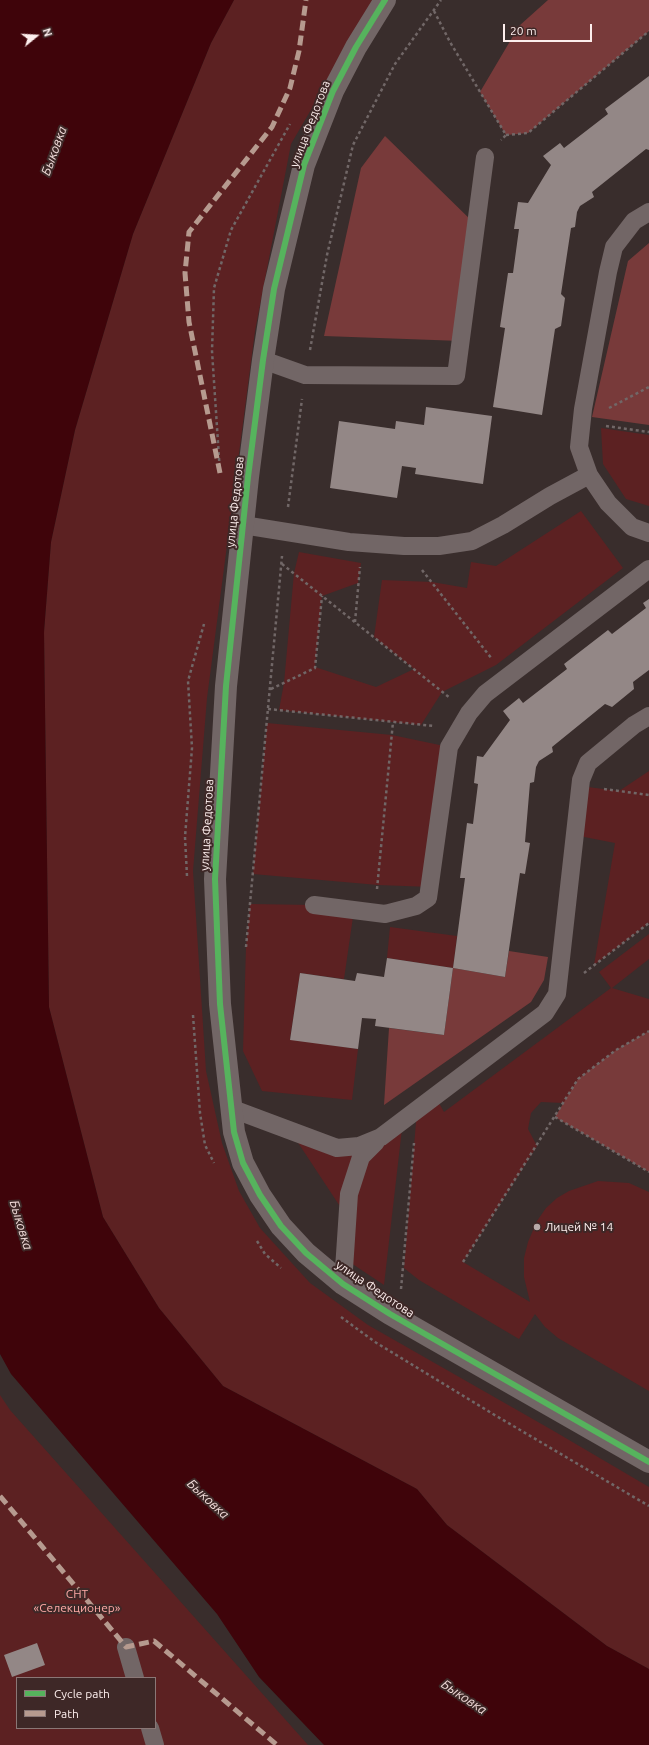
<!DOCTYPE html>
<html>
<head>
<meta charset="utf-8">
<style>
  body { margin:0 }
  #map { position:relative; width:649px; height:1745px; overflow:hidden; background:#392d2c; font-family:Ubuntu,sans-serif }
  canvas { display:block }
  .legend { position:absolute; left:16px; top:1677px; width:140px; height:52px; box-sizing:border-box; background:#3e2827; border:1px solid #8a7776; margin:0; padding:5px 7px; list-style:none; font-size:12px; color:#fdeeed }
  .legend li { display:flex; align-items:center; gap:8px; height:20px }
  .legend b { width:20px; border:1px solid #8a7776 }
  .north { position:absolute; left:16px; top:16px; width:40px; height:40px; -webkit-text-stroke:3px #3e2827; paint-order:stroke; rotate:72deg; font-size:11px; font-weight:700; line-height:16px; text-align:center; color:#fdeeed }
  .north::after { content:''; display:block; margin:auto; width:14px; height:18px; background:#fdeeed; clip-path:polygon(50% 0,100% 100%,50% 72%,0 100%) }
  .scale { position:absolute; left:503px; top:24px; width:89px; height:18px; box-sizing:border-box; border:2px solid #fdeeed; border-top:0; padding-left:5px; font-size:12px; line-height:14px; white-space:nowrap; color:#fdeeed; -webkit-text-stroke:3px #3e2827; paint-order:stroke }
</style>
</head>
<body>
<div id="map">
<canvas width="649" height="1745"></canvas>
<ul class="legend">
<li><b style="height:5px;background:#56b35d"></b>Cycle path</li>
<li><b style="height:5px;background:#b69a8f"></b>Path</li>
</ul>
<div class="north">N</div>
<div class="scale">20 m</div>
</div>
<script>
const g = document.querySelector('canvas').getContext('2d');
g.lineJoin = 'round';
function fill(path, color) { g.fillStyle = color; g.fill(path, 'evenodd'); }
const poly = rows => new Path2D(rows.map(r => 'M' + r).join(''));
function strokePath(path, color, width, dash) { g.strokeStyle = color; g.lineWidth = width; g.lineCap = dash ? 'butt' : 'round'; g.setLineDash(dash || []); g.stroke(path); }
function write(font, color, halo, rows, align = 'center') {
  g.font = font + ' Ubuntu,sans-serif'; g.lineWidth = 4; g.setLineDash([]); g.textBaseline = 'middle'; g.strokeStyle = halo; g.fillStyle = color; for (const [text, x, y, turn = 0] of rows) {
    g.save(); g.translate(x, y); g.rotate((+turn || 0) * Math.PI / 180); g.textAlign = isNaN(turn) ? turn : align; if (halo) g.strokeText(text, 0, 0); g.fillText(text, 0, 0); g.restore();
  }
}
fill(poly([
  [234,0,375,0,291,144,255,331,207,698,193,871,206,1071,222,1143,239,1191,260,1228,310,1283,368,1325,552,1430,649,1487,649,1669,607,1646,447,1525,417,1489,223,1386,159,1308,103,1217,49,1007,44,632,51,542,75,430,133,234,211,43],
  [601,428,649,435,649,506,626,499,603,464],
  [581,511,623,568,496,665,442,692,421,725,279,710,284,683,294,573,299,552,361,563,358,583,322,596,315,667,376,687,414,669,374,637,382,580,432,582,467,588,471,562,496,566],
  [267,723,392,735,449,747,431,887,378,885,253,874],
  [649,771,649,923,594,965,615,843,574,835,580,786,619,791],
  [250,904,314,905,354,910,344,979,300,973,290,1039,358,1049,352,1100,262,1091,243,1051,246,947],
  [390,927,457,936,453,968,387,958],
  [649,934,649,959,612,988,649,999,649,1031,616,1050,578,1079,564,1103,541,1102,531,1113,528,1129,537,1146,463,1262,530,1302,524,1277,524,1258,528,1242,537,1221,546,1208,557,1198,569,1191,598,1181,629,1183,649,1192,649,1391,558,1338,545,1327,535,1314,519,1339,419,1280,404,1268,417,1110,435,1096,444,1112,611,988,599,972],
  [403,1120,384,1285,345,1259,347,1217,289,1129,337,1147],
  [0,1395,10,1410,308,1745,0,1745],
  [17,1678,155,1678,155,1728,17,1728]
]), '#5c2122');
fill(poly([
  [548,0,649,0,649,31,528,133,506,135,480,92,519,26],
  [385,136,476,225,461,341,324,336,361,168],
  [649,243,649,425,592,417,628,261],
  [509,951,548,957,544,980,531,1002,384,1105,389,1028,444,1035,453,968,505,977],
  [649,1031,649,1172,555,1117,578,1079,616,1050]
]), '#783a3a');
fill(poly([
  [0,0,234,0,211,43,133,234,75,430,51,542,44,632,49,1007,103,1217,159,1308,223,1386,417,1489,447,1525,607,1646,649,1669,649,1745,324,1745,259,1677,217,1614,11,1374,0,1354]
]), '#3f040a');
fill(poly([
  [649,76,649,150,646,149,592,192,594,197,580,206,577,212,575,227,571,228,561,294,565,298,561,326,555,329,542,415,493,407,505,328,500,327,508,273,513,273,519,229,514,229,518,202,528,203,551,165,543,156,560,143,564,148,608,114,605,109],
  [426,407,492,416,483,484,415,474,416,468,402,466,397,498,330,488,339,421,395,429,396,421,424,425],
  [649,599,649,670,633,682,634,689,612,707,605,704,552,747,553,752,539,761,536,767,534,782,530,783,525,842,530,843,525,874,520,873,505,977,453,968,465,878,460,878,467,823,473,824,478,784,474,783,477,756,483,757,510,720,503,711,519,698,523,703,567,669,564,664,608,630,612,634,646,608,643,603],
  [387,958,453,968,444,1035,375,1026,376,1019,362,1018,358,1049,290,1040,300,973,355,981,357,973,384,977],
  [37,1643,45,1665,12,1677,4,1655]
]), '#938786');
strokePath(poly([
  [434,11,450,42,506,135,501,140],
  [506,135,528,133,649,31],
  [310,350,327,255,353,145,395,64,441,0],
  [609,408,649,387],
  [606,426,649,432],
  [220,473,212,351,214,288,231,230,290,124],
  [288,507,302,399],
  [282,564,450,698],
  [422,570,492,659],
  [355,622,360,567],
  [271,689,315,668,322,596],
  [268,709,434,726],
  [604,789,649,795],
  [187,876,185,837,192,748,188,681,204,624],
  [377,889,393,722],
  [246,947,282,556],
  [584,973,649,923],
  [193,1015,200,1113,205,1145,214,1163],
  [555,1117,649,1172],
  [257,1241,265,1254,281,1268],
  [463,1262,578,1079,616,1050,649,1031],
  [401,1289,414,1143],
  [341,1317,375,1342,493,1414,649,1506]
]), '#716767', 2.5, [3, 3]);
strokePath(poly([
  [649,212,634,221,614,247,608,272,583,409,579,447,589,475,608,503,632,527,649,533],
  [263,360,305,375,456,376,485,157],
  [243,525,349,542,404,546,439,546,472,541,503,525,550,496,589,475],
  [314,905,385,914,416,906,428,898,449,747,469,713,485,694,649,569],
  [230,1108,337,1148,359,1146,381,1137,545,1013,557,994,581,780,588,763,634,725,649,716],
  [343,1284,349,1194,361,1157,376,1142],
  [126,1647,135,1678],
  [150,1728,155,1745]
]), '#726666', 18);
strokePath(poly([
  [385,0,356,47,333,91,304,165,274,289,263,360,248,477,226,686,215,879,220,1004,234,1132,243,1163,260,1195,281,1226,306,1253,343,1284,390,1314,649,1462]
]), '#726666', 22);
strokePath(poly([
  [220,473,189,322,185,273,189,232,272,127,290,88,299,51,306,0],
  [0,1496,126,1647,154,1641,277,1745]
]), '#b69a8f', 5, [10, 5]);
strokePath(poly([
  [385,0,356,47,333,91,304,165,274,289,263,360,248,477,226,686,215,879,220,1004,234,1132,243,1163,260,1195,281,1226,306,1253,343,1284,390,1314,649,1462]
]), '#56b35d', 6);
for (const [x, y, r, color] of [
  [537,1227,4,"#b8aaa9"]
]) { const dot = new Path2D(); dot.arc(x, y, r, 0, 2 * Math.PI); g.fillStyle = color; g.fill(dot); strokePath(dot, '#3e2827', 1.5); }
write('12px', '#fdeeed', '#3e2827', [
  ["улица Федотова",310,124,-69],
  ["улица Федотова",235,502,-84],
  ["улица Федотова",207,825,-87],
  ["улица Федотова",375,1289,34]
]);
write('12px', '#fdeeed', '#3e2827', [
  ["Лицей № 14",545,1227]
], 'left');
write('12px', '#fea9a6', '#3e2827', [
  ["СНТ",77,1594],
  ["«Селекционер»",77,1608]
]);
write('italic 13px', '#f1dbd9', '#3e2827', [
  ["Быковка",54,151,-70],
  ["Быковка",21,1225,73],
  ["Быковка",208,1499,43],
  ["Быковка",464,1697,34]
]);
</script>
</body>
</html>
